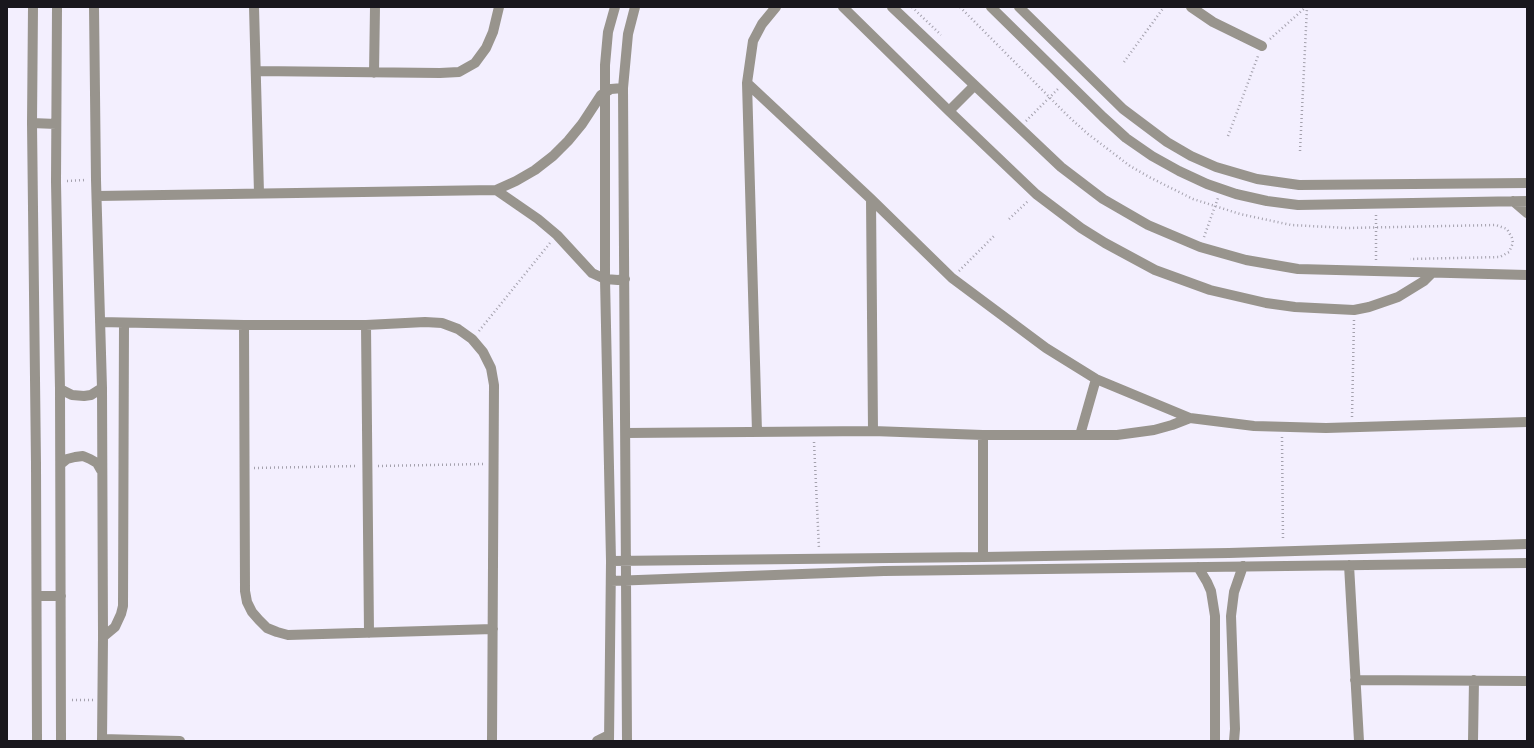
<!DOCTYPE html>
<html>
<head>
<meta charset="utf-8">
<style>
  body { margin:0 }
  #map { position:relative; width:1534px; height:748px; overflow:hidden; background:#f3effe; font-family:Rubik,sans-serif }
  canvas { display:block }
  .frame { position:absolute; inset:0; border:8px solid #19171d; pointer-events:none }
</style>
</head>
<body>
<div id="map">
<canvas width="1534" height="748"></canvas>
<div class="frame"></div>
</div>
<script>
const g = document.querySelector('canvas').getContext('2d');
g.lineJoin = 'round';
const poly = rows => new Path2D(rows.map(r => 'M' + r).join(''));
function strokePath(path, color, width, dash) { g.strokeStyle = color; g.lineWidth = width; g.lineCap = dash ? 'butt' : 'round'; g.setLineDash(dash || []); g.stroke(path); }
strokePath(poly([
  [912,7,941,35],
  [960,7,1069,117,1088,134,1130,166,1151,178,1193,199,1240,214,1291,225,1347,228,1496,225,1507,229,1512,238,1513,243,1509,252,1500,257,1410,259],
  [1270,39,1306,7],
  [1124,62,1164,7],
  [1026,121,1058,89],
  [1228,136,1258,56],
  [1300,151,1307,7],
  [67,181,86,180],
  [1009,219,1028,201],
  [1204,237,1218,198],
  [1376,260,1376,215],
  [959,271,994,236],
  [479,331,550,243],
  [1352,417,1354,320],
  [1282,437,1283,540],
  [814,442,819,549],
  [378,466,483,464],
  [254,468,357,466],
  [72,700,93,700]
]), '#a4a1ad', 2.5, [1, 3]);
strokePath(poly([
  [33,7,32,123,36,464,37,741],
  [57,7,56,182,60,389,61,741],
  [94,7,96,180,102,388,103,637,102,741],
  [254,7,259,193],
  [843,7,949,111,1036,194,1081,228,1105,243,1155,270,1210,290,1266,303,1295,307,1354,310,1369,307,1398,297,1424,281,1432,273],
  [892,7,1061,167,1103,199,1148,225,1200,247,1246,260,1298,269,1527,275],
  [991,7,1103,117,1126,138,1152,156,1179,171,1207,184,1236,194,1267,201,1298,205,1527,201],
  [1019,7,1123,109,1167,142,1191,156,1216,167,1257,179,1299,185,1527,183],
  [1191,7,1213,22,1262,46],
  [256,71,440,73,459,72,475,63,486,48,493,32,499,7],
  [374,73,375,7],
  [747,83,871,199,952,278,1046,348,1096,379,1190,418,1254,426,1326,428,1527,422],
  [949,111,974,86],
  [32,123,56,124],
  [496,190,538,219,557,235,592,273,605,279,618,280,625,279],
  [97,196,496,190,516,181,535,170,553,156,568,141,582,124,601,95,611,89,623,88],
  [871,199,873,431],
  [1513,201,1527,213],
  [100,322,244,325,366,325,425,322,442,323,458,329,472,339,483,352,491,368,494,385,492,741],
  [244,325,245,591,247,602,252,612,259,620,267,628,277,632,288,635,493,629],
  [366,325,369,633],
  [60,389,72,395,84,396,91,395,102,388],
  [757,432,747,83,753,41,762,24,776,7],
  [626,433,873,431,983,435,1117,435,1154,430,1172,425,1190,418],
  [983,435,983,557],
  [1080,435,1096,379],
  [61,464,67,459,75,457,83,456,90,459,97,463,101,470],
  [611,561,983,557,1229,553,1527,544],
  [1349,565,1359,741],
  [1198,567,1207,582,1211,591,1215,616,1215,741],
  [611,581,884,571,1527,563],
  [37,596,61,596],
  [103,637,115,627,121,614,123,606,124,323],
  [1355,680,1527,681],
  [102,739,180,741],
  [597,741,609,735],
  [609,741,611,561,605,279,605,65,608,32,615,7],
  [627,741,623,88,628,34,635,7],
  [1234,741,1235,729,1231,616,1234,592,1243,566],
  [1473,741,1474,680]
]), '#98948d', 10);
</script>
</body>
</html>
